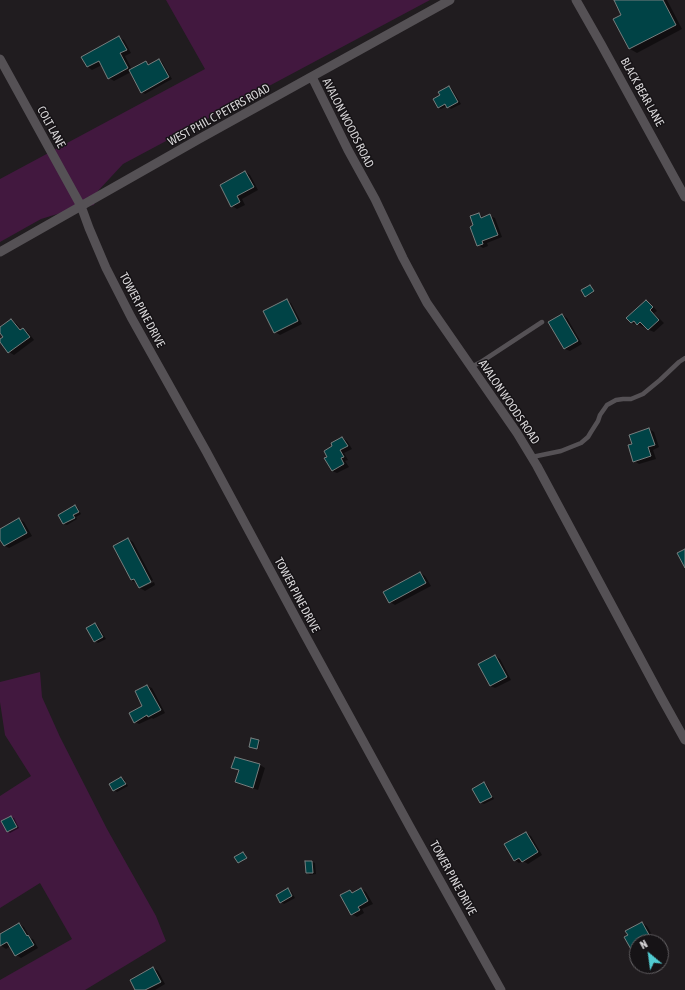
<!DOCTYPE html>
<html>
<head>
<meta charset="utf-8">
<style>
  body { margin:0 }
  #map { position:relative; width:685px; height:990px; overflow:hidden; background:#201c1f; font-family:"Asap Condensed",sans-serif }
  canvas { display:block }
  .north { position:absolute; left:629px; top:934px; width:40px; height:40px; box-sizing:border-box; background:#161316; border:1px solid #646164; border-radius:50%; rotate:331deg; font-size:11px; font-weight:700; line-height:16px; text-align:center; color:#d8d6d8 }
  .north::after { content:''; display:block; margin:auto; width:14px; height:18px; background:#51ccd2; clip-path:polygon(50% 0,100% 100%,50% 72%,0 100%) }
</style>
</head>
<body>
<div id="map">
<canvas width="685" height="990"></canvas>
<div class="north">N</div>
</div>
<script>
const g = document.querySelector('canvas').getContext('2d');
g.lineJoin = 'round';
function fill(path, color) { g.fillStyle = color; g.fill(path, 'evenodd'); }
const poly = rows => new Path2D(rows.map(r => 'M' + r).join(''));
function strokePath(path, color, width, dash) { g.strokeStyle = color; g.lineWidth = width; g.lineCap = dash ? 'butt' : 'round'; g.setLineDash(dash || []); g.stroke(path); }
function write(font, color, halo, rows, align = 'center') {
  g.font = font + ' "Asap Condensed",sans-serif'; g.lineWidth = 3; g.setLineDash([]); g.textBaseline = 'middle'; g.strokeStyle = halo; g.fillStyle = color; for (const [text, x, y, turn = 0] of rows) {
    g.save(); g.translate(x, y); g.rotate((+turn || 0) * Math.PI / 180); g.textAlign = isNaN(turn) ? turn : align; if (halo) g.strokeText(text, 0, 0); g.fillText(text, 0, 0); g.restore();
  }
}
fill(poly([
  [166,0,430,0,123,164,97,192,94,205,77,208,41,219,0,242,0,179,205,69],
  [40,672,42,697,60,737,107,829,156,916,166,941,85,990,0,990,0,980,72,939,40,883,0,908,0,796,31,776,5,735,0,702,0,682]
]), '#42183f');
fill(poly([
  [615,0,667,0,682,29,637,53,630,49,615,19,623,15],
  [119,38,124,40,131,53,125,56,132,70,146,62,150,65,159,60,162,62,172,79,145,94,142,92,131,72,114,81,109,78,102,65,92,70,88,67,82,57],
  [449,87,452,89,461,104,451,109,447,106,441,109,438,108,441,96],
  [245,172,250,175,258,190,242,199,245,205,237,209,232,206],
  [479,214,484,218,490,216,495,218,502,237,487,243,488,246,483,248,478,245,474,226],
  [590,286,594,292,587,297,585,296],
  [286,300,291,303,302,324,280,335,275,332],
  [646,301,651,304,657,311,654,313,664,323,654,332,649,330,645,325,643,327,638,324,637,325,632,323,628,318],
  [562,315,567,318,582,344,570,351,565,349,549,322],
  [11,320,16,323,22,330,23,329,28,332,34,340,14,355,9,352,4,337,0,332,0,329],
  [649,429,654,432,659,447,653,450,656,459,639,464,634,461],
  [342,438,347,441,352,449,344,453,348,460,345,461,349,467,337,473,332,471,328,457],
  [75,506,78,508,81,514,76,517,77,519,67,525,64,524,59,515],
  [19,519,24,522,32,536,9,548,5,546,0,538,0,530],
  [128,539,133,542,153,580,141,586,141,588,154,582,155,585,145,591,140,588,137,582,136,583,131,580],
  [420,573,425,576,431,586,395,605,390,602],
  [95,624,98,626,106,639,98,643,95,641,88,628],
  [495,656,500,659,511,680,495,688,490,686],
  [147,686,152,688,165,713,153,719,152,718,139,724,135,722,144,707,136,692],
  [252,739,260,742,258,749,251,747],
  [236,758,260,765,265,768,258,790,241,784,236,782,239,771,233,768],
  [121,778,124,779,128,786,117,792,114,790],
  [484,783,487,785,494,799,484,804,481,803],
  [11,817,14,818,19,828,10,833,7,831],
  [526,833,531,836,542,855,528,864,523,861,519,863,515,860],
  [312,862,315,863,316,874,310,875,307,873],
  [288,889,291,891,295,898,284,904,281,902],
  [361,889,366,892,373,904,362,909,364,913,357,917,352,914,350,891,354,893],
  [642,923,647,926,656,942,637,942,637,953,633,951,626,937,629,935],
  [19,924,24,927,30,938,33,939,38,948,21,958,16,955,11,946,6,949,0,945,0,935],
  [153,968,158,971,165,984,155,990,136,990]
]), '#0007');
const building = poly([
  [614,0,663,0,676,25,629,49,613,19,621,15,614,0],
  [119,36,127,50,120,53,128,68,108,79,99,61,87,67,81,57,119,36],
  [159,59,169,77,141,93,129,70,146,61,148,65,159,59],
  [449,86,458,102,447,108,445,104,438,108,433,99,440,95,438,92,449,86],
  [245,171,254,187,237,196,240,202,231,207,220,185,245,171],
  [479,213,481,218,490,214,498,235,482,241,483,244,477,246,470,227,473,225,470,216,479,213],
  [590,285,594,291,585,297,581,290,590,285],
  [287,299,298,321,274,333,263,311,287,299],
  [646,300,653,307,650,310,659,320,648,330,640,322,637,325,634,321,631,323,626,318,646,300],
  [562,314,578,341,564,349,548,322,562,314],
  [11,319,20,330,23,328,30,337,8,353,0,342,0,339,3,337,0,333,0,327,11,319],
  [649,428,655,445,648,447,651,456,633,462,628,445,632,444,629,435,649,428],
  [342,437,348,446,340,450,344,457,341,458,344,464,332,471,324,458,327,457,324,451,332,446,331,443,342,437],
  [75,505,79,512,73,515,75,518,63,524,58,515,75,505],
  [19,518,27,533,4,546,0,540,0,529,19,518],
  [128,538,151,582,139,588,134,579,131,580,113,546,128,538],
  [685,549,685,568,677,553,685,549],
  [420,572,426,583,389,603,383,592,420,572],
  [95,623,103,637,94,642,86,628,95,623],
  [495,655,507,677,490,686,478,664,495,655],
  [147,685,161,710,148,717,147,715,134,723,129,713,142,706,135,691,147,685],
  [251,738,259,740,257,749,249,747,251,738],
  [235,757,260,764,253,788,235,782,239,770,231,768,235,757],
  [121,777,126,784,113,791,109,784,121,777],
  [484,782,492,797,480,803,472,789,484,782],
  [11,816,17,827,7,832,1,821,11,816],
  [526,832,538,852,522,862,519,858,514,861,504,844,526,832],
  [243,852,247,858,238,863,234,857,243,852],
  [305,861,312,861,313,873,306,873,305,861],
  [288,888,292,896,280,903,276,895,288,888],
  [361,888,368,901,358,907,360,910,351,915,340,895,350,890,352,893,361,888],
  [642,922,653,942,637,942,637,949,632,951,624,937,628,935,625,931,642,922],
  [19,923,27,936,28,935,34,945,15,956,7,942,0,946,0,934,19,923],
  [153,967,161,982,145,990,135,990,130,980,153,967]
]);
fill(building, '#004346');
strokePath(building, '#777e7e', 1);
strokePath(poly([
  [471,367,481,362,542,322],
  [532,457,561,451,581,443,588,437,591,432,598,421,600,415,607,405,616,400,623,399,631,399,643,394,660,380,679,362,685,358]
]), '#555155', 4.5);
strokePath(poly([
  [576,0,601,44,685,197],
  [0,59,81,206,89,228,106,268,131,317,206,451,305,635,410,827,501,990],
  [312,77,348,150,375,199,403,258,427,303,517,433,537,466,661,697,685,740],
  [0,252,199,139,450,0]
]), '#555155', 9);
write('12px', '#d8d6d8', '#161316', [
  ["BLACK BEAR LANE",642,92,61],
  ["WEST PHIL C PETERS ROAD",219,115,-29],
  ["AVALON WOODS ROAD",348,123,63],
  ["COLT LANE",51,127,61],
  ["TOWER PINE DRIVE",142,310,62],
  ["AVALON WOODS ROAD",509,402,56],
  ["TOWER PINE DRIVE",297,595,62],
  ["TOWER PINE DRIVE",453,878,61]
]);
</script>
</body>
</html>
